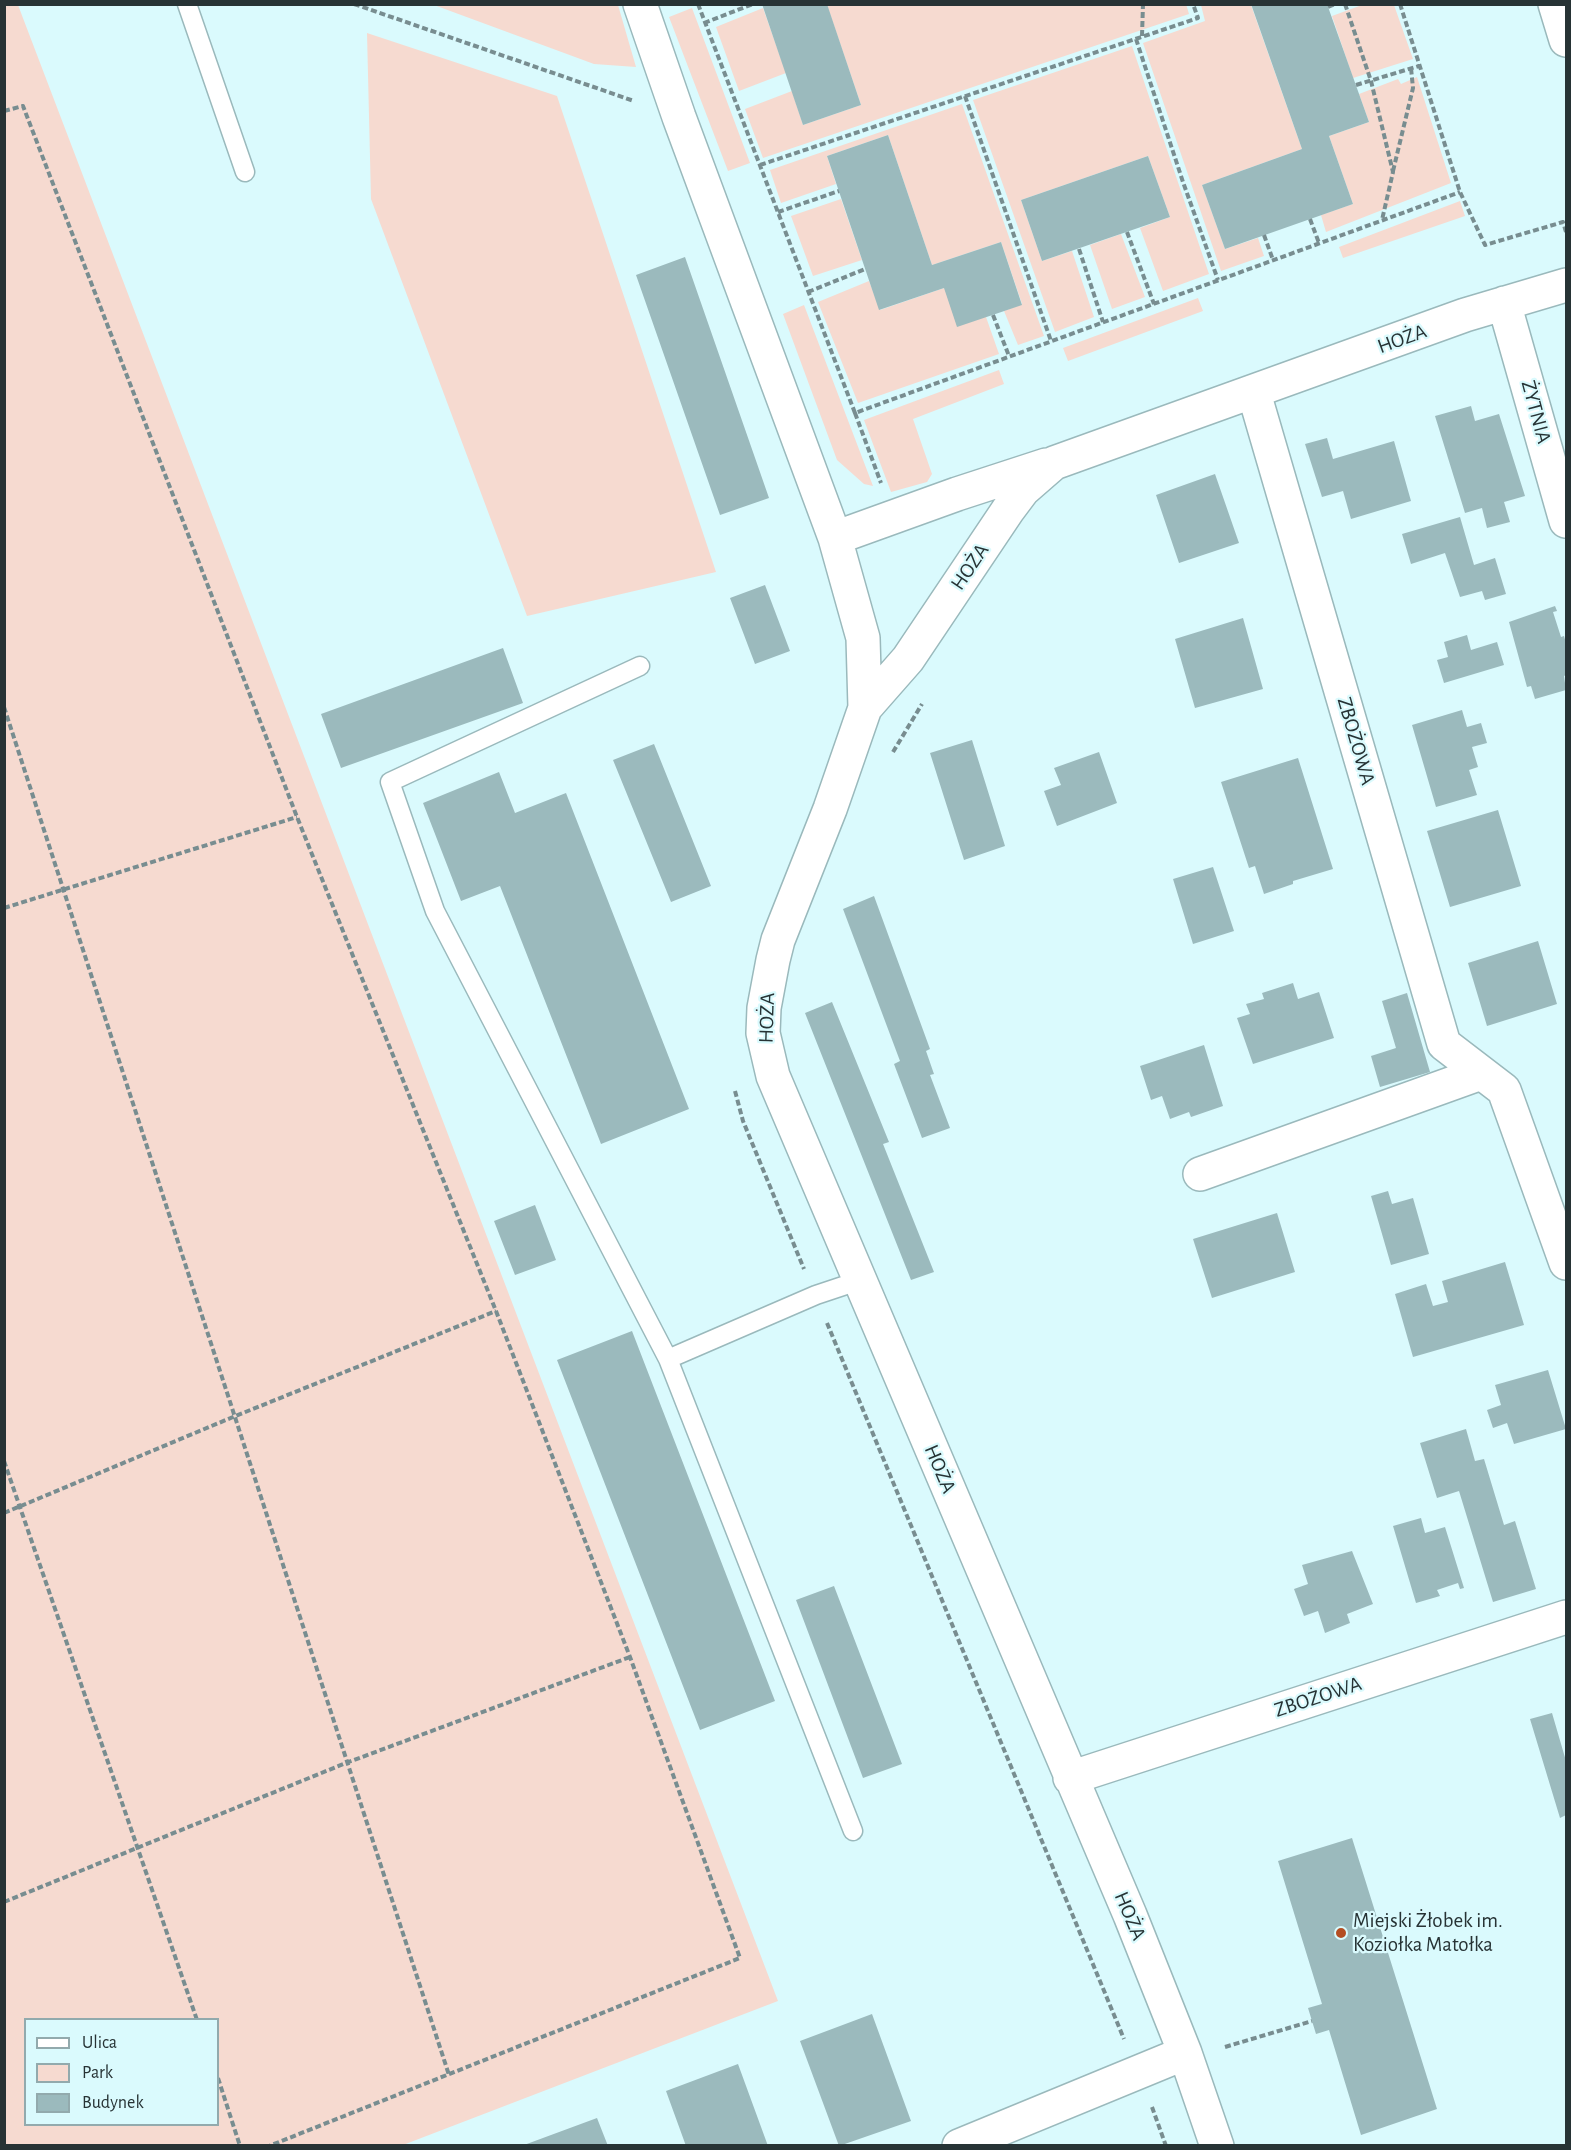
<!DOCTYPE html>
<html>
<head>
<meta charset="utf-8">
<style>
  body { margin:0 }
  #map { position:relative; width:1571px; height:2150px; overflow:hidden; background:#dafafd; font-family:"Alegreya Sans",sans-serif }
  canvas { display:block }
  .frame { position:absolute; inset:0; border:6px solid #273335; pointer-events:none }
  .legend { position:absolute; left:24px; top:2018px; width:195px; height:108px; box-sizing:border-box; background:#dafafd; border:2px solid #92aaad; margin:0; padding:8px 10px; list-style:none; font-size:18px; color:#273335 }
  .legend li { display:flex; align-items:center; gap:12px; height:30px }
  .legend b { width:30px; border:2px solid #92aaad }
</style>
</head>
<body>
<div id="map">
<canvas width="1571" height="2150"></canvas>
<div class="frame"></div>
<ul class="legend">
<li><b style="height:8px;background:#fff"></b>Ulica</li>
<li><b style="height:16px;background:#f6dad0"></b>Park</li>
<li><b style="height:16px;background:#9bbabd"></b>Budynek</li>
</ul>
</div>
<script>
const g = document.querySelector('canvas').getContext('2d');
g.lineJoin = 'round';
function fill(path, color) { g.fillStyle = color; g.fill(path, 'evenodd'); }
const poly = rows => new Path2D(rows.map(r => 'M' + r).join(''));
function strokePath(path, color, width, dash) { g.strokeStyle = color; g.lineWidth = width; g.lineCap = dash ? 'butt' : 'round'; g.setLineDash(dash || []); g.stroke(path); }
function write(font, color, halo, rows, align = 'center') {
  g.font = font + ' "Alegreya Sans",sans-serif'; g.lineWidth = 4.5; g.setLineDash([]); g.textBaseline = 'middle'; g.strokeStyle = halo; g.fillStyle = color; for (const [text, x, y, turn = 0] of rows) {
    g.save(); g.translate(x, y); g.rotate((+turn || 0) * Math.PI / 180); g.textAlign = isNaN(turn) ? turn : align; if (halo) g.strokeText(text, 0, 0); g.fillText(text, 0, 0); g.restore();
  }
}
fill(poly([
  [1186,4,1189,14,763,158,745,109,792,91,803,125,861,105,827,5],
  [18,5,778,2001,403,2145,5,2145,4,5],
  [26,2020,218,2020,218,2124,26,2124],
  [434,5,618,5,636,67,594,64],
  [1201,5,1251,5,1302,149,1202,185,1225,249,1258,238,1264,256,1221,271,1143,43,1205,21],
  [1362,5,1394,5,1413,59,1353,78,1332,16],
  [692,8,750,163,728,171,669,17],
  [763,8,786,73,739,91,716,27],
  [367,33,557,96,716,572,527,616,371,199],
  [1132,46,1209,274,1163,291,1140,228,1170,217,1148,156,1021,200,1042,261,1072,251,1094,317,1055,332,973,100],
  [1417,77,1451,183,1326,232,1321,215,1353,204,1329,136,1369,122,1359,94,1398,79,1401,84],
  [962,104,1044,336,1018,345,1004,311,1022,304,1001,242,932,265,888,135,827,156,836,184,781,203,770,170],
  [841,199,862,260,813,276,791,216],
  [1460,201,1465,216,1343,258,1339,247],
  [1121,234,1145,297,1112,309,1090,245],
  [869,281,880,310,944,288,986,317,999,354,858,403,818,302],
  [1198,298,1203,311,1068,361,1063,348],
  [804,305,873,486,864,484,837,460,783,314],
  [999,370,1004,384,913,419,932,474,927,482,891,492,864,420]
]), '#f6dad0');
fill(poly([
  [762,4,827,4,861,105,803,125],
  [1251,4,1327,4,1369,122,1329,136,1353,204,1225,249,1202,185,1302,149],
  [888,135,932,265,1001,242,1022,305,957,327,944,288,879,310,827,156],
  [1148,156,1170,217,1042,261,1021,200],
  [685,257,769,498,720,515,636,275],
  [1471,406,1475,421,1499,414,1525,496,1504,502,1510,522,1487,528,1482,508,1465,513,1435,416],
  [1327,438,1333,459,1394,441,1411,501,1351,519,1343,491,1322,497,1305,444],
  [1215,474,1239,543,1179,563,1156,495],
  [1460,517,1474,565,1495,558,1506,594,1485,600,1482,591,1460,597,1445,553,1411,564,1402,534],
  [765,585,790,651,755,664,730,598],
  [1555,606,1557,611,1553,612,1561,637,1564,636,1566,643,1566,675,1564,676,1566,690,1535,699,1531,686,1527,687,1509,622],
  [1243,618,1263,689,1195,708,1175,639],
  [1467,635,1471,650,1497,642,1504,665,1444,683,1437,660,1448,657,1444,642],
  [503,648,523,703,341,768,321,714],
  [1462,710,1467,727,1481,723,1487,743,1472,747,1478,767,1469,770,1477,795,1436,807,1412,725],
  [972,740,1005,846,964,860,930,753],
  [654,744,711,886,671,902,613,760],
  [1099,752,1117,803,1057,826,1044,791,1061,785,1054,768],
  [1298,758,1333,869,1293,881,1293,884,1264,894,1255,866,1249,868,1221,782],
  [499,772,515,813,566,793,689,1109,601,1144,500,886,461,901,423,803],
  [1498,810,1521,886,1450,907,1427,831],
  [1213,867,1234,931,1193,944,1173,879],
  [874,896,930,1049,926,1051,934,1074,930,1075,950,1128,922,1138,894,1064,900,1061,843,909],
  [1538,941,1557,1004,1487,1026,1468,963],
  [1293,983,1298,999,1319,992,1334,1038,1253,1064,1237,1018,1250,1014,1246,1004,1264,999,1262,993],
  [1407,993,1430,1072,1380,1087,1371,1056,1396,1048,1382,1001],
  [832,1002,889,1142,883,1144,934,1272,911,1280,805,1013],
  [1204,1045,1223,1106,1191,1117,1189,1112,1170,1119,1162,1096,1151,1100,1140,1066],
  [1388,1191,1392,1204,1413,1198,1429,1254,1391,1265,1371,1196],
  [535,1205,556,1260,515,1275,494,1221],
  [1277,1213,1295,1272,1212,1298,1193,1239],
  [1505,1262,1524,1325,1413,1357,1395,1294,1426,1284,1433,1306,1448,1302,1442,1281],
  [632,1331,775,1701,700,1730,557,1360],
  [1548,1370,1566,1429,1514,1444,1507,1423,1493,1428,1487,1410,1501,1405,1495,1385],
  [1466,1429,1475,1461,1484,1459,1504,1525,1515,1521,1536,1589,1493,1602,1459,1491,1437,1498,1420,1443],
  [1421,1518,1425,1533,1445,1527,1464,1588,1460,1589,1458,1583,1437,1590,1440,1596,1416,1603,1393,1526],
  [1352,1551,1373,1604,1347,1614,1350,1623,1325,1633,1318,1611,1304,1616,1294,1589,1308,1584,1302,1565],
  [834,1586,902,1764,863,1778,796,1600],
  [1552,1713,1566,1761,1566,1815,1560,1818,1530,1719],
  [1352,1838,1437,2109,1361,2135,1329,2030,1316,2034,1308,2008,1322,2004,1278,1861],
  [872,2014,911,2121,839,2146,800,2041],
  [738,2064,768,2146,686,2146,666,2091],
  [597,2118,608,2146,524,2146,524,2145]
]), '#9bbabd');
const lane = poly([
  [187,4,245,172],
  [640,666,390,782,435,911,668,1359],
  [853,1831,668,1359,816,1295,861,1280]
]);
const street = poly([
  [640,4,679,117,835,538,863,638,865,708],
  [1555,4,1566,40],
  [1504,303,1566,521],
  [1254,393,1444,1044,1504,1090,1566,1263],
  [835,538,957,494,1046,465],
  [1200,1174,1481,1073],
  [1070,1778,1566,1617],
  [959,2146,1185,2053],
  [1217,2146,1185,2053,1130,1915,773,1076,763,1033,764,1008,773,960,778,940,830,809,865,708,908,659,1008,510,1023,490,1054,463,1465,315,1566,285]
]);
strokePath(lane, '#9ab9bc', 21);
strokePath(street, '#9ab9bc', 36);
strokePath(poly([
  [354,4,634,101],
  [698,4,855,413,1460,192],
  [1345,4,1371,81,1393,172,1382,220],
  [1400,4,1460,192,1485,245,1563,222,1566,232],
  [1328,7,1335,4],
  [704,23,753,4],
  [1142,36,1143,4],
  [1136,39,1183,182,1218,280],
  [1356,85,1419,66],
  [965,96,1051,341],
  [4,111,23,106,297,817,496,1311,630,1657,740,1958,269,2146],
  [760,165,1198,18,1193,4],
  [1393,171,1413,88,1411,68],
  [778,212,839,191],
  [1310,219,1319,243],
  [1127,232,1154,304],
  [1264,235,1273,260],
  [1079,249,1103,322],
  [808,292,865,269],
  [993,315,1009,356],
  [855,413,881,483],
  [4,707,449,2075],
  [893,752,922,704],
  [4,908,297,817],
  [735,1091,743,1121,804,1269],
  [827,1323,1124,2039],
  [4,1461,197,2020],
  [4,1513,233,1417,496,1311],
  [4,1902,346,1763,630,1657],
  [1225,2047,1312,2021],
  [218,2078,240,2146],
  [1152,2107,1166,2146]
]), '#788d90', 4, [6, 3]);
strokePath(lane, '#fff', 18);
strokePath(street, '#fff', 33);
for (const [x, y, r, color] of [
  [1341,1933,6,"#b44e23"]
]) { const dot = new Path2D(); dot.arc(x, y, r, 0, 2 * Math.PI); g.fillStyle = color; g.fill(dot); strokePath(dot, '#dafafd', 2); }
write('21px', '#273335', '#dafafd', [
  ["HOŻA",1402,339,-20],
  ["ŻYTNIA",1536,412,75],
  ["HOŻA",970,567,-56],
  ["ZBOŻOWA",1356,741,74],
  ["HOŻA",767,1018,-88],
  ["HOŻA",940,1469,67],
  ["ZBOŻOWA",1318,1697,-18],
  ["HOŻA",1130,1916,67]
]);
write('21px', '#273335', '#dafafd', [
  ["Miejski Żłobek im.",1353,1921],
  ["Koziołka Matołka",1353,1945]
], 'left');
</script>
</body>
</html>
